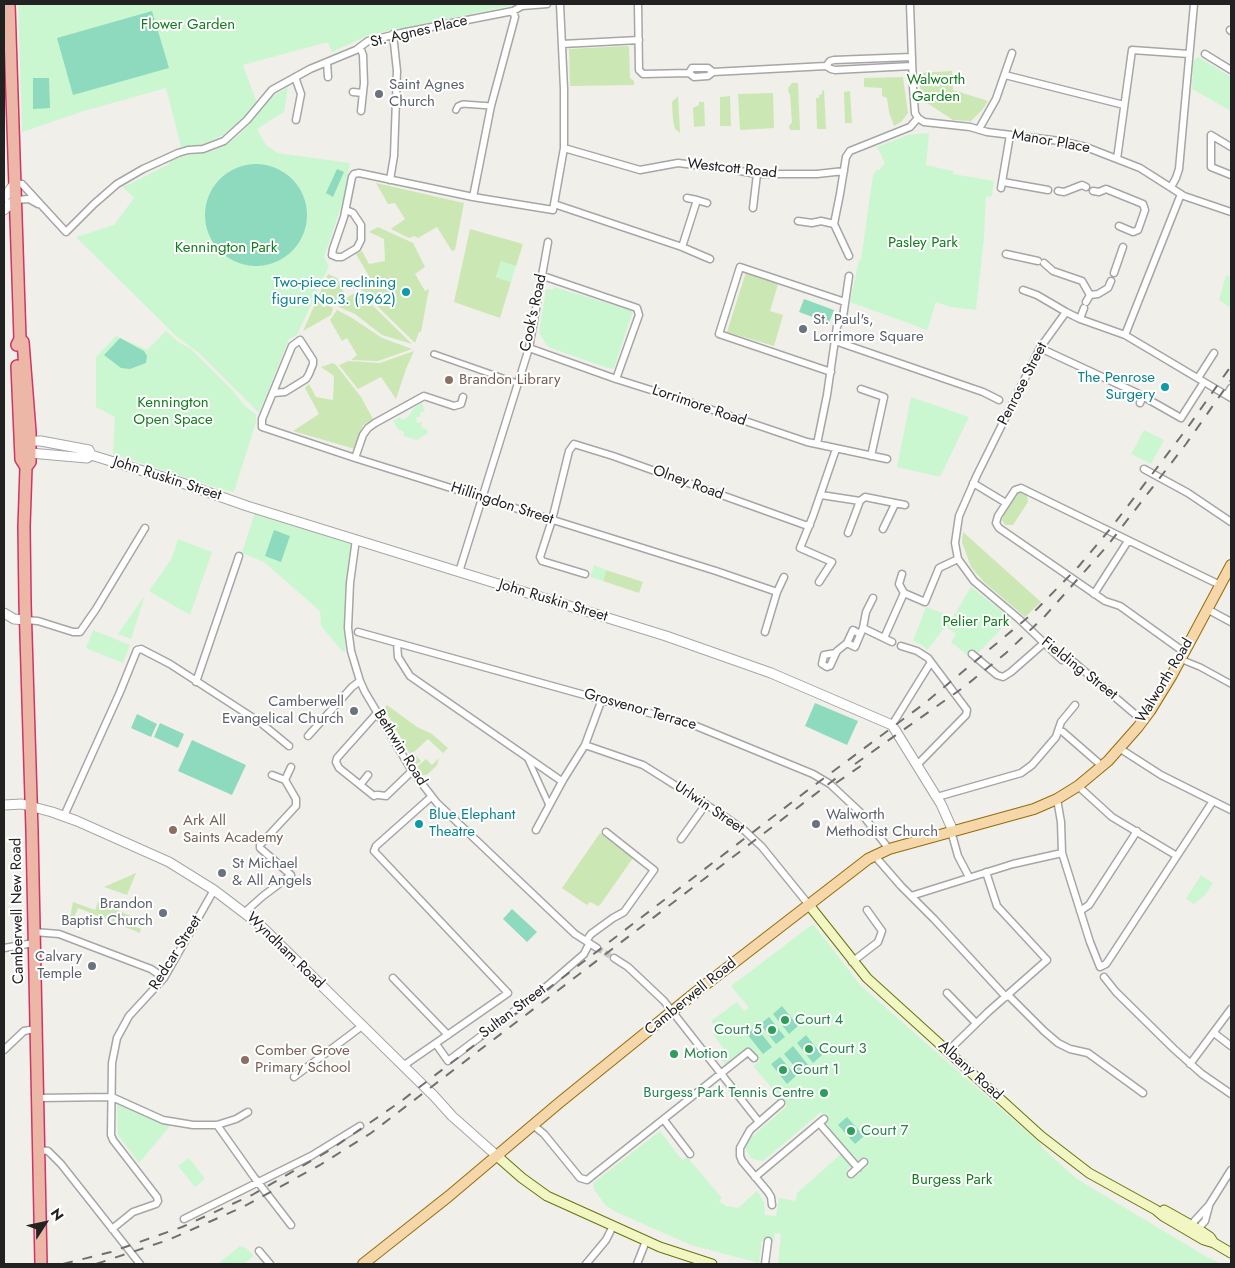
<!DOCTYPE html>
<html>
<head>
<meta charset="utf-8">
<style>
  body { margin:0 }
  #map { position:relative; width:1235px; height:1268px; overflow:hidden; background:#f1efe9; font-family:Jost,sans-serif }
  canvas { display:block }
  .frame { position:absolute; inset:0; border:5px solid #222; pointer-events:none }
  .north { position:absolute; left:20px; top:1198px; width:50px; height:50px; -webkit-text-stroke:4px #fff; paint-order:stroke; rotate:55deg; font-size:14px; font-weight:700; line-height:20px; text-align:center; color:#222 }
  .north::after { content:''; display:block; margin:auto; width:18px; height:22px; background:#222; clip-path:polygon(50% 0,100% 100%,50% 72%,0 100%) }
</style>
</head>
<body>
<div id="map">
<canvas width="1235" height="1268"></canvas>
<div class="frame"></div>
<div class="north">N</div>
</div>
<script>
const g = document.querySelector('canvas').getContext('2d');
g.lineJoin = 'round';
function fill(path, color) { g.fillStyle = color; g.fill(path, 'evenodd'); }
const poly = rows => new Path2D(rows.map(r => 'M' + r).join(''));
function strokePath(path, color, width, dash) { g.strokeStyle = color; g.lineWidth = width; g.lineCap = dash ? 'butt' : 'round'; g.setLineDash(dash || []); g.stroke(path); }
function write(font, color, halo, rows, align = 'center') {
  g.font = font + ' Jost,sans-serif'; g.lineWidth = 4; g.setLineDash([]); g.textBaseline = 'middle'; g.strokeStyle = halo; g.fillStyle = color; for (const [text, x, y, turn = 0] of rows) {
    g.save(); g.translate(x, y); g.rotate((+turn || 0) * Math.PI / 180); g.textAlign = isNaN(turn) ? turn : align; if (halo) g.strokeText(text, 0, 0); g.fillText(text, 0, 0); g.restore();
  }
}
fill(poly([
  [627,46,629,47,630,78,634,81,634,85,570,86,569,49],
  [952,71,953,90,988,101,983,109,971,121,953,120,921,99,919,73],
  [903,77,908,113,901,122,894,126,889,112,887,98,882,96,882,88,864,87,864,78],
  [792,83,798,83,800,130,791,130,789,128,790,124,792,123,790,94,789,94,788,88],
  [824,90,826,129,817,129,816,98,819,98,819,95,822,94,822,91],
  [850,91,852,123,845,123,844,92],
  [773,93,774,128,740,130,738,94],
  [678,96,680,133,675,129,673,120,672,102],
  [730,96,731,126,720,126,720,97],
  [699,102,704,102,705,126,694,127,693,108,699,105],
  [376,183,464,203,455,250,452,251,437,227,418,238,414,236,409,238,391,229,405,219,395,203,388,204],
  [378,227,413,243,425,267,415,274,425,291,429,289,421,332,419,332,415,343,361,290,373,283,356,254,362,251,369,264,385,261,384,239,369,232],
  [470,229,523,244,516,266,501,262,496,277,511,282,500,318,454,302],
  [746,272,778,284,770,311,783,315,774,346,727,332],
  [328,274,337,278,345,295,334,305,318,297],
  [358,291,368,301,412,344,382,335,355,314,339,307,348,297],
  [317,300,333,308,331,315,303,331],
  [337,310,352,318,382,338,412,349,378,361,351,360,357,355,347,338,342,341,330,320],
  [414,351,406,369,396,399,381,377,358,389,339,365,348,361,380,363],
  [333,363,336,365,361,397,373,419,363,425,355,449,293,431,319,414,305,388,309,384,316,397,333,400,334,376,321,367],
  [1022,492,1027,495,1028,502,1013,525,1005,525,1002,520,1004,514,1017,493],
  [963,532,1041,602,1025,617,984,582,971,567,962,542],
  [606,570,643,582,639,593,603,581],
  [387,705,417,727,432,734,448,748,443,753,428,739,413,753,421,761,416,765,384,708],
  [439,758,437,765,430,772,426,775,422,775,417,767,426,759,432,765],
  [600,833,633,858,600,905,598,906,590,902,587,905,562,888],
  [136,873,127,895,104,887],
  [73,902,95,910,98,902,131,916,128,924,141,929,140,933,78,908,71,924,69,923]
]), '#cbe7b4');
fill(poly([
  [18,4,513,4,509,6,383,32,367,36,332,52,328,43,324,43,243,65,257,103,241,120,223,135,199,146,181,147,166,88,84,111,22,132],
  [1198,57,1231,77,1231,111,1192,89,1193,62],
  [288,87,284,112,257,129,266,145,278,153,350,163,343,201,324,257,329,266,297,335,289,339,259,413,200,354,176,336,76,237,114,225,134,198,122,186,128,185,169,164,171,160,189,155,213,151,229,143,247,127,272,97],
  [929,133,926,165,953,171,953,174,994,181,992,196,986,197,984,238,976,310,951,307,936,302,927,330,850,302,859,260,861,260,873,175,876,170,879,170,885,163,877,147,908,135],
  [501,261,516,266,511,282,496,277],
  [1226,275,1231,277,1231,308,1219,300],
  [554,287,633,311,614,368,612,369,605,367,548,347,539,333,546,289,553,290],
  [166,331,177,341,191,349,232,390,245,406,256,415,256,422,234,492,224,490,113,454,115,417,96,407,96,357,116,336,147,350],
  [911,397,969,417,940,477,897,467],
  [422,403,425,411,421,412,420,417,416,417,417,423,422,422,421,426,423,429,427,429,428,433,417,440,403,436,404,432,398,429,393,421,400,417,402,420,408,417,414,408],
  [1144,430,1164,440,1151,464,1131,454],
  [255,512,353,541,346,613,345,651,343,652,321,626,320,611,264,562,242,553],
  [178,539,212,552,190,615,149,591,172,558],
  [594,565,606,570,603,581,590,577],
  [971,587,1011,619,972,659,951,642,956,634,946,626,927,650,922,645,913,641,926,607,953,617],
  [145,595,131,639,118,634],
  [93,630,130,645,123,663,86,648],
  [1201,875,1213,883,1205,895,1194,904,1186,899],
  [813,924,861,986,1042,1145,1041,1147,1077,1179,1207,1257,1222,1264,778,1264,781,1234,775,1233,774,1241,762,1241,759,1263,691,1245,616,1212,605,1205,594,1189,593,1183,660,1131,682,1160,687,1157,722,1198,719,1201,726,1206,738,1208,757,1191,764,1202,765,1215,776,1216,779,1198,796,1201,797,1193,841,1154,851,1166,847,1171,853,1178,868,1165,863,1159,859,1162,825,1124,829,1120,821,1112,763,1161,756,1160,751,1158,745,1148,748,1140,787,1106,753,1066,760,1061,749,1048,726,1066,717,1054,724,1049,713,1034,718,1030,711,1021,737,1002,744,1011,749,1008,731,986],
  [117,1103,146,1117,170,1126,139,1163,118,1135],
  [189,1158,205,1179,195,1187,178,1166],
  [240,1246,246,1248,254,1256,243,1264,224,1264,220,1262]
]), '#cbf7d0');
fill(poly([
  [152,11,169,68,73,95,57,38],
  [33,78,49,78,50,108,33,109],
  '205 215a51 51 0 1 1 102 0a51 51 0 1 1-102 0Z',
  [337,169,344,172,333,197,326,193],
  [804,299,834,310,829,323,799,312],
  [120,338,144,351,147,356,146,363,130,369,121,368,104,355],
  [274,530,290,536,281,562,265,556],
  [815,703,858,721,847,745,805,726],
  [137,714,157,724,151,737,131,728],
  [160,723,184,734,178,748,154,737],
  [192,740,246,765,232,795,178,771],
  [512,909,537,932,527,942,503,919],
  [782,1006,798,1026,789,1034,773,1014],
  [769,1017,785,1037,776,1044,760,1024],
  [756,1027,772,1047,763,1054,747,1034],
  [806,1035,822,1055,813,1063,797,1043],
  [793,1046,809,1066,800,1073,784,1054],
  [780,1057,796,1076,787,1084,771,1064],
  [847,1117,864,1136,855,1144,838,1125]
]), '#8edabf');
strokePath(poly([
  [597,948,614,958]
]), '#c8c6c1', 6, [6, 3]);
const pedestrian = poly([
  [456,110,458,106,463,104,491,106],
  [434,354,517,383],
  [1180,659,1200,667,1231,684],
  [528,759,549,805]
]);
const minor = poly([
  [638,4,639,70,643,74,689,73,694,77,708,76,713,72,826,66,831,69,835,70,912,66],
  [910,4,913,87,915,113,918,118],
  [1230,30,1231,31],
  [562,44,639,40],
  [360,47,363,55,364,83,361,111],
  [1205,54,1231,70],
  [327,62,328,77],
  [826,66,830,61,834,60,912,57],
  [689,73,692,68,708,68,713,72],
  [1005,75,1124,105],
  [295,77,301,94,296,120],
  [353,92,363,93],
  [918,118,924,122,970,127,987,132,1060,141,1086,147,1140,168,1184,196,1231,212],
  [979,129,996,99,1012,53],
  [1231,147,1211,135,1211,167,1231,175],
  [564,148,640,170,678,163,729,169,757,174,817,174,844,171],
  [1117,159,1132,50,1189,54],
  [390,180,394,156,397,71,393,34],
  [1003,182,1048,190],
  [15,183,22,184,66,232,94,204,117,184,143,169,178,153,188,150,203,149,224,141,247,120,272,90,310,69,356,50,368,41,401,33,513,11,522,6,547,4],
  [1171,187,1176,178,1179,169,1194,4],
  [1001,188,1010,135],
  [1058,191,1064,192,1082,185,1086,187],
  [1093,191,1099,192,1106,189,1143,204,1145,210,1138,230,1133,232,1119,226],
  [473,197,491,106,515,17,513,11],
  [687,198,697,200],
  [15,200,29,199,38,204],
  [554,204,682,247,697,200,707,203],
  [753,208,757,174],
  [346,210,353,213,361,225,361,240,357,248,342,257,337,257,332,255,333,249,344,217,352,177,354,174,359,173,473,197,553,210,564,148,564,89,560,4],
  [798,221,812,223,821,221,834,224],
  [682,247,710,259],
  [1006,254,1038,261],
  [849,256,834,224,840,194,846,157,850,151,910,127,918,118],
  [1044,263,1053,271,1082,281,1090,295],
  [1114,273,1123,247],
  [543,276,637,308,639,315,616,379],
  [1023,290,1037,295,1066,312],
  [1086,302,1090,295,1098,294,1108,288,1111,281],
  [1080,319,1084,308],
  [1125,335,1181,194],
  [835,341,983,392,999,400],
  [529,348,616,379,692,403,807,442,887,459],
  [1040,348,1137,393,1181,418,1204,382],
  [831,372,719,334,740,267,845,302],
  [1198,378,1214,353],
  [861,389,884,397,871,456],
  [274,393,285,392,306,379,309,374,313,364,313,360,300,340,292,346,262,419,262,427,355,458,716,571,777,592],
  [1227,395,1231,388],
  [1140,403,1143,396],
  [817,444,827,395,837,326,843,317,849,276],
  [355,458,363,435,368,428,375,423,424,396,454,406,461,404,463,397],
  [1144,469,1188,493,1231,522],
  [973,483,1006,503],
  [821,495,860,501,865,497,905,505],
  [883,529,895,504],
  [848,533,860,501],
  [356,539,350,583,348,628,351,651,360,681,365,692,412,771,437,803,575,934,597,948],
  [459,572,529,348,548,242],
  [585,574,542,561,540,557,552,520,569,451,574,444,613,456,805,525,810,525],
  [902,574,899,584,904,593],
  [819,582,832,562,800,548,813,516,836,449],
  [1094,594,1128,541],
  [1207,609,1231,622],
  [25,620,38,621,73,632,80,632,96,609,145,528],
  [863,628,866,612,873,598],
  [358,632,696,726,813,774,830,784,861,813,889,849],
  [765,632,777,592,784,577],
  [884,638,904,593,925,602,939,568,958,559],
  [397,643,398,657,410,676,560,780,563,780,585,745,602,699],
  [847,643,853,630,860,634],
  [901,646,917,651,928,658,967,710,966,715,917,765],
  [1184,652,1120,606,1105,601,999,528,996,523,998,516,1015,490,1021,488,1220,585],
  [836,653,824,655,822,664,827,667,830,666,836,653,837,651,847,643,855,647,863,628,892,642],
  [972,654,997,675,1003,677,1011,672,1044,643],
  [196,682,239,556],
  [1143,721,1069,658,1062,660,1019,619,974,581,958,559,955,543,959,516,977,475,1040,348,1066,312,1080,319,1125,335,1231,398],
  [892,725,931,662],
  [1063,732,1102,766],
  [308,736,352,687,360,681],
  [585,745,643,765,721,814,745,831,762,847,809,905],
  [1119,748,1161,775,1231,810],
  [285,780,291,767],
  [360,785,368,775],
  [1078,786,1112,817,1177,856],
  [376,795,374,796,339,768,336,762,337,758,378,712],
  [378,795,386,796,412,771],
  [937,797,1021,773,1032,765,1056,737,1061,722,1075,705],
  [1057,799,1061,822,1062,853,1090,942,1100,967,1106,964,1112,955,1213,801],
  [64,816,120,692,137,650,141,649,170,664,261,723,289,746],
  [536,830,563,780],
  [951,831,958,856,969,877],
  [681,839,706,804],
  [874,855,901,886,934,919,1006,997],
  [911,896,1013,864,1062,853],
  [1080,911,1089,905,1137,831],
  [245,912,263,896,291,875,260,848,260,845,296,806,296,799,285,780,272,775],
  [34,932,59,934,151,969,164,978],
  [586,941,591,934,613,918,624,912,654,870,606,832],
  [4,948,34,943],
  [614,958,628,967,664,1001,759,1122],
  [852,962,878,942,882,931,867,910],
  [1104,977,1116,992,1174,1049,1202,1074,1231,1094],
  [393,978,448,1035],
  [947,993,976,1023],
  [1008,995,1044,1031,1058,1043,1070,1049,1088,1053,1143,1093],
  [1214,1033,1231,1046],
  [436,1044,448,1061,546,987,584,954,589,944],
  [4,1050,24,1031,36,1029],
  [948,1051,988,1012,1047,960,997,906,986,872],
  [1190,1064,1231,1009],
  [403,1066,508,993,374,851,376,846,431,797],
  [294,1077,362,1026],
  [38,1098,112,1097,163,1120,193,1125,217,1125,236,1119,248,1112],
  [664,1120,690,1154],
  [819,1123,858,1168],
  [217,1125,254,1177,291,1225],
  [533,1125,544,1134,580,1178,587,1180,748,1052,754,1058],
  [39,1150,48,1151,61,1164,140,1264],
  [851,1174,864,1162],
  [755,1177,824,1119],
  [772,1205,771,1197,768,1192,742,1161,740,1156,740,1148,750,1130,781,1103],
  [184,1219,311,1156,360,1126],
  [1189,1227,1209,1205,1231,1170],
  [112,1229,133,1212,156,1204,158,1201,157,1197,113,1140,111,1135,112,1063,117,1038,129,1016,164,978,214,890],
  [1195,1232,1205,1221,1209,1206],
  [259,1251,270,1264],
  [586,1264,606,1240,613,1226],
  [637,1264,646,1241],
  [765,1264,768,1241]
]);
const tertiary = poly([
  [4,198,15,183],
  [4,210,15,200],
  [27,443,29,441,41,441,89,450,91,455,179,482,247,506,666,636,771,673,892,725,941,804,953,831],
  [30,453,87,458,91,455],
  [4,613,14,619,25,620],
  [4,805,22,804,52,812,77,821,169,862,214,890,260,925,434,1096,452,1116,497,1156]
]);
const secondary = poly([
  [809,905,867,978,1041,1136,1089,1173,1156,1210,1163,1216,1204,1240,1214,1243],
  [497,1156,522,1178,547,1196,660,1247,712,1264],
  [1164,1210,1198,1229,1210,1237,1214,1243,1231,1253]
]);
const primary = poly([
  [363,1264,449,1196,559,1103,696,992,868,859,889,849,1034,809,1057,799,1078,786,1108,761,1138,727,1150,711,1172,675,1231,565]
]);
const trunk = poly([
  [9,4,20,339,17,345],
  [20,339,23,342,30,432,30,462,26,467,24,527,25,603,32,831,41,1264],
  [17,366,21,459,26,467]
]);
strokePath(pedestrian, '#a6a6a6', 8);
strokePath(minor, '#a6a6a6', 9);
strokePath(tertiary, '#a6a6a6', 11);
strokePath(secondary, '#66750d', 11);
strokePath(primary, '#956c0b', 12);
strokePath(trunk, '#d03566', 14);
strokePath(pedestrian, '#fff', 5);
strokePath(minor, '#fff', 6);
strokePath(tertiary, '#fff', 9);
strokePath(secondary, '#f2f6c3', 9);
strokePath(primary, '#f6d7aa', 10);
strokePath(trunk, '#ecb7a6', 11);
strokePath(poly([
  [855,764,964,687,1006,653,1045,616,1108,545,1186,444,1231,380],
  [836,783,865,763],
  [63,1264,111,1252,182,1227,252,1195,330,1150,400,1102,808,790,925,703,1032,614,1079,566,1111,528,1188,427,1231,366],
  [96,1264,168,1240,243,1207,320,1165,371,1133,839,776]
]), '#707070', 2, [10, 10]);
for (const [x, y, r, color] of [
  [379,94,5,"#6b7280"],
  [406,292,5,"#0f9aa8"],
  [803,329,5,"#6b7280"],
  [449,380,5,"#8d6e63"],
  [1165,387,5,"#0f9aa8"],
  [354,711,5,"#6b7280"],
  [419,824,5,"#0f9aa8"],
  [816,824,5,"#6b7280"],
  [173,830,5,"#8d6e63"],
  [222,873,5,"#6b7280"],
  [163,913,5,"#6b7280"],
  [92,966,5,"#6b7280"],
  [785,1020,5,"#2e9e5b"],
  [772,1030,5,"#2e9e5b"],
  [809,1049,5,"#2e9e5b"],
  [674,1054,5,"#2e9e5b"],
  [245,1060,5,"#8d6e63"],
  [783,1070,5,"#2e9e5b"],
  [824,1093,5,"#2e9e5b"],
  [851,1131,5,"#2e9e5b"]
]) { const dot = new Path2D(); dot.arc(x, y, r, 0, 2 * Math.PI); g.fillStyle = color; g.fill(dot); strokePath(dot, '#fff', 2); }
write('15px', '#147c20', '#fff', [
  ["Flower Garden",188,25],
  ["Walworth",936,80],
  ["Garden",936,97],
  ["Pasley Park",923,243],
  ["Kennington Park",226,248],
  ["Kennington",173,403],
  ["Open Space",173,420],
  ["Pelier Park",976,622],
  ["Burgess Park",952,1180]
]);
write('15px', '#222', '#fff', [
  ["St. Agnes Place",419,32,-13],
  ["Manor Place",1051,142,10],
  ["Westcott Road",732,169,6],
  ["Cook's Road",534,313,-78],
  ["Penrose Street",1023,384,-63],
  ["Lorrimore Road",699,406,19],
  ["John Ruskin Street",167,479,18],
  ["Olney Road",688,483,20],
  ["Hillingdon Street",502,504,18],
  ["John Ruskin Street",553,601,17],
  ["Fielding Street",1079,669,38],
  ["Walworth Road",1165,681,-59],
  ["Grosvenor Terrace",640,710,16],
  ["Bethwin Road",400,748,58],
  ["Urlwin Street",709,808,34],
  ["Camberwell New Road",18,911,-91],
  ["Wyndham Road",285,951,44],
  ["Redcar Street",176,953,-58],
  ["Camberwell Road",691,997,-39],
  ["Sultan Street",513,1012,-37],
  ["Albany Road",970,1071,42]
]);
write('15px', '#5b616d', '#fff', [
  ["Saint Agnes",389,85],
  ["Church",389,102],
  ["St. Paul's,",813,320],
  ["Lorrimore Square",813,337],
  ["Camberwell",344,702,"right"],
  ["Evangelical Church",344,719,"right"],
  ["Walworth",826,815],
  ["Methodist Church",826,832],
  ["St Michael",232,864],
  ["& All Angels",232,881],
  ["Brandon",153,904,"right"],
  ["Baptist Church",153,921,"right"],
  ["Calvary",82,957,"right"],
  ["Temple",82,974,"right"]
], 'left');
write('15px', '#0d838f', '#fff', [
  ["Two-piece reclining",396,283],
  ["figure No.3. (1962)",396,300],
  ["The Penrose",1155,378],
  ["Surgery",1155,395],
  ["Blue Elephant",429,815,"left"],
  ["Theatre",429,832,"left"]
], 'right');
write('15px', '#785e54', '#fff', [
  ["Brandon Library",459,380],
  ["Ark All",183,821],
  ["Saints Academy",183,838],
  ["Comber Grove",255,1051],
  ["Primary School",255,1068]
], 'left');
write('15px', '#27864d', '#fff', [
  ["Court 4",795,1020],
  ["Court 5",762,1030,"right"],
  ["Court 3",819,1049],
  ["Motion",684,1054],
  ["Court 1",793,1070],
  ["Burgess Park Tennis Centre",814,1093,"right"],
  ["Court 7",861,1131]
], 'left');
</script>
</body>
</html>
